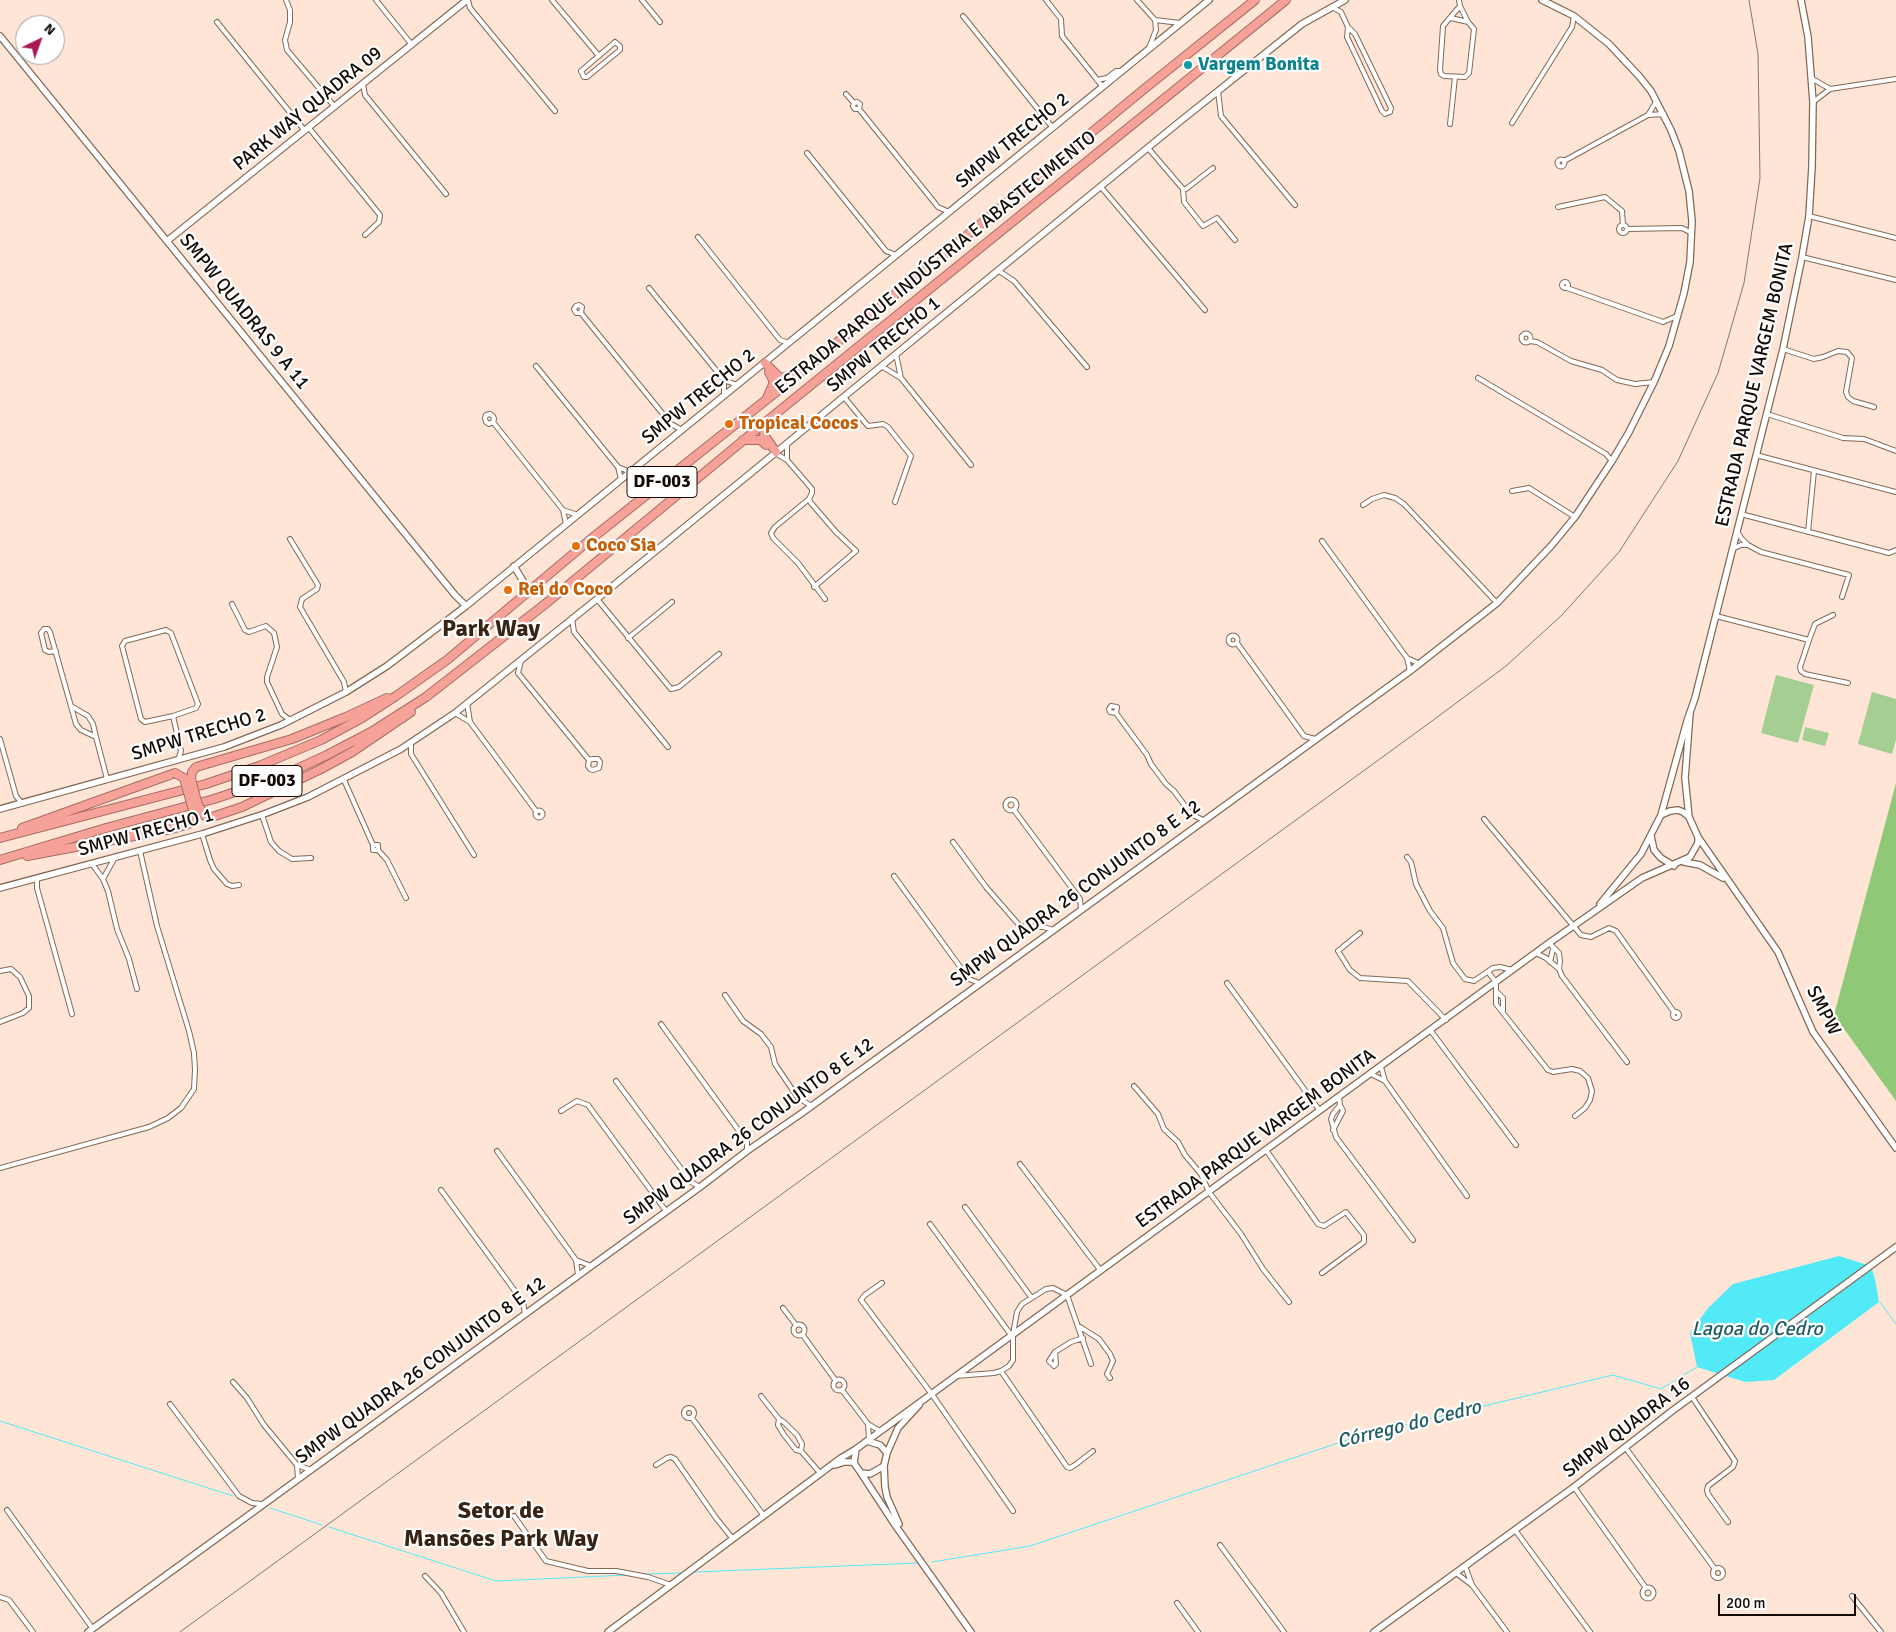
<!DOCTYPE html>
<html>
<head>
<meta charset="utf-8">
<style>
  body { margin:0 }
  #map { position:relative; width:1896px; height:1632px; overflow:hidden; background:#fee5d6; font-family:Signika,sans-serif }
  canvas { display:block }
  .north { position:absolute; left:15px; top:15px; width:50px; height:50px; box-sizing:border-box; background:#fff; border:1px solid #a19d9b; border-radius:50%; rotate:42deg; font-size:14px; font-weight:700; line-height:20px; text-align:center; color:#130a05 }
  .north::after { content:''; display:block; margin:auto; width:18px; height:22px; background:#a91953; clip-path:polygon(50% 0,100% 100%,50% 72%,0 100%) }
  .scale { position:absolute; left:1718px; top:1594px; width:138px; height:22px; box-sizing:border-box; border:2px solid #130a05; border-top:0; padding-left:6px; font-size:15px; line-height:18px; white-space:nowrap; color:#130a05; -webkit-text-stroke:4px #fff; paint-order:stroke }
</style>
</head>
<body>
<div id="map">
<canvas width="1896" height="1632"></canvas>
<div class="north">N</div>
<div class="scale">200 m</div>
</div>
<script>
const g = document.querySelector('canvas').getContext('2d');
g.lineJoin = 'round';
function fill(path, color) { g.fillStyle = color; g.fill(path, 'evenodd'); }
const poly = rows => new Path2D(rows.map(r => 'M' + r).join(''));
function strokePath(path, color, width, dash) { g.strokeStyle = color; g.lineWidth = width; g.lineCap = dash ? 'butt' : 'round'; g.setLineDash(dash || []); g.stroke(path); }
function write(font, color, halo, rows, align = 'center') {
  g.font = font + ' Signika,sans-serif'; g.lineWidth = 4.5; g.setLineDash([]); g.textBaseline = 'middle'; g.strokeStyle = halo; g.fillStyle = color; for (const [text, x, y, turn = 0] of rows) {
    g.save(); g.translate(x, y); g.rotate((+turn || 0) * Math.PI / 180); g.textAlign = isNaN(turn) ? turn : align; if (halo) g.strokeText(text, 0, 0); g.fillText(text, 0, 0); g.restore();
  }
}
fill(poly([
  [1776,675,1814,685,1798,743,1761,733],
  [1872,692,1896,699,1896,740,1892,754,1858,744],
  [1805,727,1829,733,1825,746,1802,740]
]), '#a4ce92');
fill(poly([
  [1896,783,1896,1101,1834,1015]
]), '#8fc876');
fill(poly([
  [1839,1256,1871,1266,1875,1279,1879,1302,1774,1380,1745,1382,1697,1367,1690,1333,1708,1308,1733,1284]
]), '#53eaf8');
strokePath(poly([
  [1880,1302,1896,1324],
  [0,1421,233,1496],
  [270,1508,322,1525],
  [329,1527,496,1581,627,1575],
  [932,1562,1030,1546,1359,1436,1613,1375,1661,1389,1697,1367],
  [694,1572,918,1563],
  [646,1574,682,1573]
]), '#53eaf8', 1);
const street = poly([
  [286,0,290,10,290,22,285,40,287,50,335,107],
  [376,0,412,45],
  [468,0,470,8,555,111],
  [552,0,599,56],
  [642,0,660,22],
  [1046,0,1061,19,1062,36,1103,87],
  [1137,0,1155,20,1156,30,1149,48],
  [1459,0,1460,6,1468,22],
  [1332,7,1341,12,1348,27,1355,34,1391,108,1390,112,1385,114,1382,111,1347,37,1348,27],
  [963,16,1053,128],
  [1451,18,1468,22,1474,29,1469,73,1465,77,1444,76,1441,74,1440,70,1443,26,1460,6],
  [1155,20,1180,23],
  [217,22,305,131],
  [615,42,620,46,620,50,587,77,584,77,581,71,615,42],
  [1811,78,1830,89],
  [1097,80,1107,78,1116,71,1122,71],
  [363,84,365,95,446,194],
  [1218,91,1221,116,1295,205],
  [846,94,854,103],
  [1813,102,1830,89,1896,79],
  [859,109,855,109,853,106,854,103,857,102,860,104,859,109,938,207,949,212],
  [1648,115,1656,102],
  [1512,123,1572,27,1574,16],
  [1450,124,1455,77],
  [309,128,380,215,379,222,365,235],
  [1148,148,1183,189,1184,202,1203,226,1217,218,1235,240],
  [807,153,886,251,896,255],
  '1557.5 163a3.5 3.5 0 1 1 7 0a3.5 3.5 0 1 1-7 0Z',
  [1564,161,1648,115,1664,114],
  [1101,187,1205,310],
  [1183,189,1186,189,1213,168],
  [1558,207,1605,197,1622,211,1623,225],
  [1809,216,1896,238],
  '1619 229a4 4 0 1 1 8 0a4 4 0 1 1-8 0Z',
  [1627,229,1682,228,1692,233],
  [698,237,780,340,789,343],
  [1802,257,1896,280],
  [999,271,1014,281,1087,367],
  '1562 285a3 3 0 1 1 6 0a3 3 0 1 1-6 0Z',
  [649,288,724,380,737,385],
  [1567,288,1663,322,1677,316],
  [581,313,582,307,579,305,576,306,574,309,576,313,581,313,671,424,682,430],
  '1521.5 338a4.5 4.5 0 1 1 9 0a4.5 4.5 0 1 1-9 0Z',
  [1529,341,1537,342,1571,361,1602,370,1617,380,1635,384,1654,382],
  [1783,349,1814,359,1823,357,1838,351,1847,352,1852,358,1846,392,1848,397,1853,401,1874,407],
  [896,354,901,378],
  [536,366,618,467,621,479],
  [881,366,901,378,971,465],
  [1478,378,1606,454,1612,461],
  [724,380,724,395],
  [844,397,868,426,883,424,888,427,911,456,895,502],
  [1767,414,1843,438,1864,439,1896,451],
  [493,422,489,424,486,422,485,418,486,415,490,414,493,416,494,419,493,422,563,510,566,524],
  [775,453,787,460,812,489,812,493,809,499,811,503,836,532,856,551,814,587],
  [1756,455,1896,492],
  [787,460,787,444],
  [618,467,630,472],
  [1512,491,1529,488,1575,517],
  [809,499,775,527,771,533,773,538,798,563,825,599],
  [1363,505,1372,499,1384,495,1395,498,1404,504,1497,603],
  [563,510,578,515],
  [1741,514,1889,553,1896,550],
  [1737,531,1741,538,1748,545,1761,552,1849,575,1842,597],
  [1808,532,1814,471],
  [290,539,318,585,317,589,302,599,300,607,344,682,346,692],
  [1322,541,1407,658,1410,671],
  [1732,549,1741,545,1746,545],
  [597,599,671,689,679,687,719,654],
  [232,604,245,630,249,632,266,626,274,633,277,647,267,677,267,682,282,714,290,720],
  [1716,616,1809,640,1815,624,1833,615],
  [572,618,574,632,668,747],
  [166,630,171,633,198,704,196,708,173,716,145,722,141,719,122,646,125,641,166,630],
  '1228.5 640a4.5 4.5 0 1 1 9 0a4.5 4.5 0 1 1-9 0Z',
  [628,638,672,602],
  [1809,640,1800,667,1801,671,1805,674,1848,683],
  [1237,643,1304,736,1315,739],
  [56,651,49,652,45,650,41,633,44,629,48,629,50,632,76,724,81,730,96,737,107,779],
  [1407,658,1420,664],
  [521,661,518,673,589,760,588,766,590,769,593,770,599,768,600,762,598,759,592,759,589,760],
  [467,703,470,722],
  [71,706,88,716,93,724,96,737],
  [455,713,470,722,536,811],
  [1116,713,1117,707,1111,706,1109,709,1110,712,1116,713,1147,755,1151,764,1166,784,1174,791,1191,814,1203,820],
  [173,716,181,751,178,760],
  [0,739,16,796,22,803],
  [411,743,411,754,474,855],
  [344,780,373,845],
  '1005.5 805a5.5 5.5 0 1 1 11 0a5.5 5.5 0 1 1-11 0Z',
  [1014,810,1080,899,1081,909],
  '535.5 814a3.5 3.5 0 1 1 7 0a3.5 3.5 0 1 1-7 0Z',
  [262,815,271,842,279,851,292,859,311,858],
  [1484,819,1581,935,1591,937,1609,928,1616,931,1674,1012],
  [202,834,210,860,214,869,227,884,232,886,239,885],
  [953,842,986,887,1020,926,1044,927,1053,930],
  [378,850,378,845,373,845,373,850,378,850,387,860,406,898],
  [1407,857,1411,862,1416,884,1430,911,1443,928,1453,963,1465,979,1474,981,1493,968,1500,967,1512,970],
  [92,864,103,879,108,891,117,929,129,959,137,989],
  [894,876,969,979,979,983],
  [37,878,37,888,72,1014],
  [103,879,114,859],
  [1360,933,1338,951,1350,970,1360,978,1408,981,1446,1020],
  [1549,943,1559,953,1560,961,1559,969,1562,976,1627,1062],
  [1536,953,1546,958,1559,969],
  [1550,962,1553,949],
  [0,971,11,969,20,977,29,996,29,1008,23,1013,0,1022],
  [1488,972,1496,982,1496,1004,1548,1070,1553,1072,1572,1069,1580,1071,1588,1078,1592,1091,1590,1100,1585,1108,1575,1116],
  [1227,983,1320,1111],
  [1497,992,1503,998,1503,1011],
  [725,995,743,1021,761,1034,771,1047,775,1064,798,1098,812,1106],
  '1673 1015a3 3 0 1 1 6 0a3 3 0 1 1-6 0Z',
  [661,1024,747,1142,747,1151],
  [1431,1031,1516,1145],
  [1381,1067,1385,1081,1467,1196],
  [1371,1074,1385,1081],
  [616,1081,691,1182,700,1187],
  [1134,1086,1158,1114,1164,1129,1178,1142,1185,1155,1201,1174,1209,1192,1241,1234,1263,1269,1289,1302],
  [1340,1105,1333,1114,1331,1119,1336,1137,1413,1240],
  [561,1111,577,1101,588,1105,666,1211],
  [1333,1130,1343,1111,1340,1105,1339,1097],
  [1266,1150,1318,1224,1324,1226,1346,1212,1364,1235,1364,1242,1322,1273],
  [497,1151,576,1260,578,1275],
  [1020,1164,1101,1271],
  [0,1168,149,1127,168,1118,181,1108,194,1089,195,1070,194,1053,189,1031,157,926,140,851],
  [441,1190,523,1302,525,1314],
  [965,1207,1031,1297],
  [930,1224,1011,1335],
  [576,1260,591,1266],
  [882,1283,865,1295,861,1300,931,1393,1013,1511],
  [783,1308,796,1325],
  '793.5 1330a5.5 5.5 0 1 1 11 0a5.5 5.5 0 1 1-11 0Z',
  [1080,1327,1099,1339,1110,1354,1113,1361,1107,1374,1110,1378],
  [802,1334,836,1381],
  [1055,1352,1056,1364,1054,1366,1049,1361,1055,1352,1071,1342,1083,1338],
  [1091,1364,1067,1295,1053,1288,1046,1289,1022,1304,1017,1312,1013,1334,1013,1360,1009,1366,1001,1371,1067,1467,1070,1468,1075,1465,1093,1451],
  [956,1376,994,1373,1001,1371],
  '833.5 1385a5.5 5.5 0 1 1 11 0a5.5 5.5 0 1 1-11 0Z',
  [233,1382,247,1398,264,1425,297,1465,298,1479],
  [842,1390,868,1424,880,1431],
  [761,1396,779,1419,785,1423,797,1435,802,1444,801,1451,821,1474],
  [1692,1397,1735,1461,1733,1467,1708,1486,1707,1490,1708,1494,1728,1522],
  [170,1404,239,1496,252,1503,262,1504],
  '684 1413a5 5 0 1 1 10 0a5 5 0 1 1-10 0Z',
  [692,1418,764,1516],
  [779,1419,778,1425,784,1435,796,1450,801,1451],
  [868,1424,869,1439],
  [1625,1447,1715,1569],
  [297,1465,311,1470],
  [656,1465,667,1458,671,1457,675,1459,716,1518,733,1539],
  [1574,1487,1646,1588],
  [7,1510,93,1629],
  [514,1516,546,1561,588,1571,616,1571,648,1577,671,1585],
  [1515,1530,1590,1632],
  [1220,1545,1284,1632],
  [1465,1566,1472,1585,1507,1632],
  '1713 1573a5 5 0 1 1 10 0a5 5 0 1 1-10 0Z',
  [1456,1573,1472,1585],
  [425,1576,441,1593,464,1632],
  '1642.5 1593a5.5 5.5 0 1 1 11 0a5.5 5.5 0 1 1-11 0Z',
  [1852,1596,1881,1632],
  [0,1597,9,1600,33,1632],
  [1177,1603,1198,1632]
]);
const secondary = poly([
  [0,36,455,595,466,606],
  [167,241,467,0],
  [514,566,529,591],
  [0,809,224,747,281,725,346,692,387,666,466,606,1209,0],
  [1661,815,1670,811,1678,810,1683,812,1689,817],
  [1651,836,1654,850,1661,858,1674,866],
  [1698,837,1778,952,1813,1032,1896,1148],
  [1684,862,1700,865,1723,878],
  [0,888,202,834,264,814,308,797,401,749,455,713,597,599,1178,123,1302,24,1345,0],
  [1600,904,1641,854,1661,815,1687,721,1695,698,1783,349,1802,257,1809,216,1812,167,1813,102,1808,37,1801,0],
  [867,1441,1549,943,1642,878,1690,857,1698,843,1698,837,1689,817,1685,778,1690,713],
  [887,1453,898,1428,919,1405],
  [835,1465,844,1462,851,1462,854,1463,861,1473,870,1474,884,1466,887,1453,880,1445,867,1441,856,1449,854,1463],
  [884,1466,885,1487,887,1497,899,1524],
  [861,1473,895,1525,971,1632],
  [88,1632,700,1187,747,1151,802,1113,1410,671,1497,603,1551,546,1575,517,1612,461,1629,432,1654,382,1669,346,1684,293,1690,262,1692,221,1689,191,1679,151,1671,130,1651,91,1639,76,1609,44,1574,16,1542,0],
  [608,1632,841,1458,856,1449],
  [1374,1632,1574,1487,1672,1411,1896,1247]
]);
const highway = poly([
  [765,363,780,378,793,375],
  [767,398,774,382,769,372],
  [767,421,764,435,776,452],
  [743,440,760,440,766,445],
  [196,767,292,739,346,717,387,698],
  [212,817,242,807,321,769,352,752,411,712],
  [22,828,175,773],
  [0,838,206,784,259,766,321,740,362,718,396,696,447,660,591,539,800,373,1143,90,1255,0],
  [27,856,172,829,189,824],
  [0,860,106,828,214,799,277,778,327,755,371,732,426,697,549,601,768,420,1286,0]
]);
strokePath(street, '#826856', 6);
strokePath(secondary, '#826856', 8);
strokePath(highway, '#a76d65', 10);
strokePath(street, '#fff', 4);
strokePath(secondary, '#fff', 5.5);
strokePath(highway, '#f6a299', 8);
strokePath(poly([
  [180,1632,1432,721,1506,666,1562,615,1619,552,1678,461,1718,373,1744,283,1760,178,1758,54,1749,0]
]), '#86756b', 1);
const highwayBridge = poly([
  [196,767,192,772,191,779,198,805,205,816,212,817],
  [175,773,184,778,194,814,192,821,189,824]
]);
strokePath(highwayBridge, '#a76d65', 10, []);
strokePath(highwayBridge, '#f6a299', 8);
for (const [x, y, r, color] of [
  [1188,65,5,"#0f9aa8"],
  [729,424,5,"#e8710a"],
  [576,546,5,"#e8710a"],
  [508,590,5,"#e8710a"]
]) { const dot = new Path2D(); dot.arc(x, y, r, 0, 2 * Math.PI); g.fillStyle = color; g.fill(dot); strokePath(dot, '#fff', 2); }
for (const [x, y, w] of [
  [662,482,70],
  [267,781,70]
]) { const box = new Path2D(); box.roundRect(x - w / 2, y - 15.5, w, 31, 4); g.fillStyle = '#fff'; g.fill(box); strokePath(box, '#130a05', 1); }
write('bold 18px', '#130a05', null, [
  ["DF-003",662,482],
  ["DF-003",267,781]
]);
write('bold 19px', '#0d838f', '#fff', [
  ["Vargem Bonita",1198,65]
], 'left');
write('19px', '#130a05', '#fff', [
  ["PARK WAY QUADRA 09",308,109,-39],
  ["SMPW TRECHO 2",1013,141,-39],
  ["ESTRADA PARQUE INDÚSTRIA E ABASTECIMENTO",936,263,-39],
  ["SMPW QUADRAS 9 A 11",244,312,51],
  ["SMPW TRECHO 1",884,345,-39],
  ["ESTRADA PARQUE VARGEM BONITA",1755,385,-77],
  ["SMPW TRECHO 2",699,397,-39],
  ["SMPW TRECHO 2",199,735,-17],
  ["SMPW TRECHO 1",146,833,-15],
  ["SMPW QUADRA 26 CONJUNTO 8 E 12",1076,894,-36],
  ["SMPW",1823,1011,63],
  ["SMPW QUADRA 26 CONJUNTO 8 E 12",749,1132,-36],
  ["ESTRADA PARQUE VARGEM BONITA",1256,1139,-36],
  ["SMPW QUADRA 26 CONJUNTO 8 E 12",421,1371,-36],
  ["SMPW QUADRA 16",1627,1428,-37]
]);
write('bold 19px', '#c56008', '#fff', [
  ["Tropical Cocos",739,424],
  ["Coco Sia",586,546],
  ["Rei do Coco",518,590]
], 'left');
write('italic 20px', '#1f5d63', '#fff', [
  ["Lagoa do Cedro",1757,1330],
  ["Córrego do Cedro",1409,1425,-14]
]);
write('bold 24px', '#392314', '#fff', [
  ["Park Way",491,630],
  ["Setor de",501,1512],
  ["Mansões Park Way",501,1540]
]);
</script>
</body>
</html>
